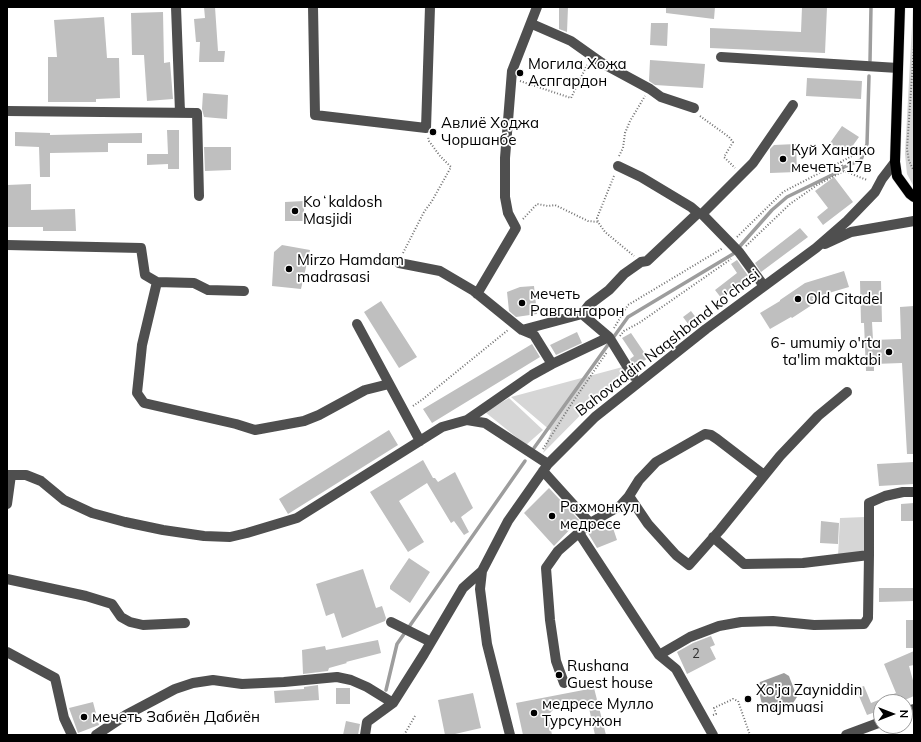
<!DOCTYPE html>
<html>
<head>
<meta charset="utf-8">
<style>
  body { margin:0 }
  #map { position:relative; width:921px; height:742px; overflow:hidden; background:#fff; font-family:Mulish,sans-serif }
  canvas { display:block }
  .frame { position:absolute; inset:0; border:8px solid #000; pointer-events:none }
  .north { position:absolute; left:873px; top:694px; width:40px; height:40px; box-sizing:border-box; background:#fff; border:1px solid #999; border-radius:50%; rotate:90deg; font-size:11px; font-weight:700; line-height:16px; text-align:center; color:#000 }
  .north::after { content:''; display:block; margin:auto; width:14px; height:18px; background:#000; clip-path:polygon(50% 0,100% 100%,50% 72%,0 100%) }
</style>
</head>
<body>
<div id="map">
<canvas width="921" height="742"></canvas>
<div class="frame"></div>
<div class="north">N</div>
</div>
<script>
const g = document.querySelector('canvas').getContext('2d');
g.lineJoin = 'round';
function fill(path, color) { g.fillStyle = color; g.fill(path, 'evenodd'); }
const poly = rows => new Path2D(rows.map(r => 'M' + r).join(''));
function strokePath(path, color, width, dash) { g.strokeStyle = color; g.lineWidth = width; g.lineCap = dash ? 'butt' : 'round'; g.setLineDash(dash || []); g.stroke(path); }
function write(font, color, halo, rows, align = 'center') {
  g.font = font + ' Mulish,sans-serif'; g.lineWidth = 3.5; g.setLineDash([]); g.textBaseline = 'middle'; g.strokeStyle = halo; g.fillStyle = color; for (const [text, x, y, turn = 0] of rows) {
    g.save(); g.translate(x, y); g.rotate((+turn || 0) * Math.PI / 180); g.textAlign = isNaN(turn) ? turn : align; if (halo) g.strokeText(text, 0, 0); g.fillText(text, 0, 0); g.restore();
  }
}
fill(poly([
  [913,7,914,7,914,187,907,174,905,154],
  [630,365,543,453,551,431,511,397],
  [509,398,543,430,526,445,485,412],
  [865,517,864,553,838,556,840,518]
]), '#d6d6d6');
fill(poly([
  [784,673,789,676,797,697,791,706,773,713,762,705,758,687,760,682]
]), '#9d9d9d');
strokePath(poly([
  [870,61,871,7],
  [534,448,628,317,733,254,772,210,787,197,838,172,844,167,861,160,867,144,869,76],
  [386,690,397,644,525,461]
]), '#9d9d9d', 3.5);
fill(poly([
  [204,7,215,7,218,51,225,51,224,62,199,62,200,42,196,42,194,19,205,18],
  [559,7,568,7,567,32,559,29],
  [666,7,715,7,714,19,666,13],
  [802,7,827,7,825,53,710,48,710,28,801,32],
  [163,12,164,63,170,62,173,99,147,101,144,55,132,55,131,13],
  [104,17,107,58,119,58,120,98,96,99,96,102,48,102,48,57,57,57,54,20],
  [651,23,668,23,667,46,650,45],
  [650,60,705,64,703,88,655,85,649,81],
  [807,78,862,81,861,99,806,96],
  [203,93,228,95,227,119,204,117,202,109],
  [842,126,859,137,846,155,830,143],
  [167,130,179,130,179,169,168,169,168,164,147,165,147,154,168,154],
  [15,132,50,133,50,135,142,133,142,143,108,143,108,152,50,153,50,177,40,177,39,147,15,146],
  [796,144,797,172,770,173,770,149,774,145],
  [204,147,231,147,231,170,205,171],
  [834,177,853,202,823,225,817,217,828,208,815,191],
  [31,184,31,210,75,209,76,231,43,231,43,227,7,227,7,185],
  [304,201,304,221,285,221,285,202],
  [800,228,808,237,761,272,755,263],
  [282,245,310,250,301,289,272,286,274,252],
  [737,260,749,277,722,299,715,290,737,273,731,264],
  [844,271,849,287,812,298,815,303,792,318,791,317,770,329,760,313,780,301,780,300,805,283],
  [860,281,881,281,882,322,872,322,873,340,901,339,900,307,914,306,914,454,907,454,902,363,874,364,874,371,866,371,864,323,861,323],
  [534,286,537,314,516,317,509,311,507,292,520,287],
  [381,301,417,357,399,368,364,312],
  [691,311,697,319,689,325,683,317],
  [577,332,582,343,556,355,550,345],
  [631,333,648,358,635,367,630,359,634,356,622,338],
  [532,344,540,357,432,423,423,409],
  [389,430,398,445,288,514,279,499],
  [423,460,433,478,435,478,438,482,455,472,473,508,461,517,469,532,464,535,454,521,451,523,427,483,399,501,424,542,408,552,370,492],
  [914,462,914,484,879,486,877,464],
  [549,488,579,520,554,546,524,513],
  [914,503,914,521,901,521,901,504],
  [610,519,617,540,597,548,588,533,594,528],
  [821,521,839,523,838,544,820,543],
  [409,558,430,572,410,603,390,589,390,586],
  [363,569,376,608,382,606,386,618,385,621,342,638,334,613,326,616,316,584],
  [879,588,914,588,914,601,879,602],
  [906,620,914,620,914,648,906,648],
  [711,636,715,645,710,647,716,659,687,674,677,652,693,643],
  [378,640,381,653,346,662,347,663,329,668,328,671,303,674,302,650,325,646,326,650],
  [914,651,914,665,909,666,914,684,914,696,900,702,881,702,881,710,867,715,856,689,864,686,871,703,896,693,884,664],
  [318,685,319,700,275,703,274,691,304,689,304,687],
  [336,688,350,688,350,704,336,704],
  [594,688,606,735,595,735,589,708,582,704,553,710,548,715,552,735,523,735,516,703],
  [473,693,481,728,455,734,456,735,445,735,438,700],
  [93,702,99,725,78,733,69,708],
  [346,721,360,724,358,735,343,735]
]), '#bfbfbf');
const major = poly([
  [900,7,895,162,897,176,910,194,914,197]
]);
strokePath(major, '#dbdbdb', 11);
strokePath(poly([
  [914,46,907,149,909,161,914,171],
  [520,81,571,98,587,65],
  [700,116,729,137,733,142,724,157,735,168],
  [619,156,623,148,625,133,630,121,645,96],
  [841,162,844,171],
  [614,176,597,218,598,222,605,232,634,256],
  [523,219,537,204,548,206,555,205,588,221,598,222],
  [737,237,783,192,852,156,858,149],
  [746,246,790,204,817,185,844,171,867,180],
  [403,253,424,212,432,201,451,167,440,156,429,141,428,137],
  [367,261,389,262],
  [614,328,628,305,723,248],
  [620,336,624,331,639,323,731,259],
  [413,406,423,399,508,330],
  [543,449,570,406,607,352],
  [713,715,716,714,714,708,733,699,738,701,750,735],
  [404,735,415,716]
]), '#717171', 2, [1, 2]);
strokePath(poly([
  [176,7,180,112],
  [313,7,315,115,426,128,430,7],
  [532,24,571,41,602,63,650,89,661,97,694,108],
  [721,57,898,68],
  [7,111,197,113,199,196],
  [618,166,641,177,691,207,698,213,702,214,739,252,764,286],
  [702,214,753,163,793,105],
  [825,244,851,232,914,221],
  [7,245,141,248,145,275,157,282,194,283,208,290,244,291],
  [399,263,440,271,474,291,522,330,534,335,552,364],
  [157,282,142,345,139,374,137,393,144,403,236,424,255,430,304,421,319,415,365,390,389,384],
  [477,294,516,228,508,213,505,197,505,158,512,71,537,7],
  [582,314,609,337],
  [357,324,420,441],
  [522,330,582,314,589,305,609,290,624,274,641,262,647,261,698,213],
  [467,420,532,375,552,364,609,337,633,376],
  [543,471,590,523],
  [7,475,26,475,41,481,64,500,92,513,125,522,163,530,204,536,230,537,247,533,297,518,442,427,467,420,485,423,548,464],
  [629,496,639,480,656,462,705,434,711,435,717,439,764,475],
  [7,504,11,475],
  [579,533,659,655,676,669,713,735],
  [713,537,744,564,803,563,869,555],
  [482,571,480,589,487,644,510,735],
  [7,579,86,596,112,604,121,617,130,622,143,625,185,623],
  [391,622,431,642],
  [7,652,55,678,64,718,72,735],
  [659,655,690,637,719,626,741,622,773,621,814,625,864,624,868,618,869,555,869,503,885,496,903,492,914,492],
  [564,683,556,661,550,620,546,568,558,551,590,523,620,506,629,496,648,524,676,555,689,565,720,530,780,456,818,416,847,392],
  [905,712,914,709],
  [96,735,126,715,175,689,193,683,213,680,242,684,284,682,337,677,351,680,367,687,393,703],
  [365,735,367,722,393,703,424,654,463,588,482,571,508,521,548,464,595,417,706,329,816,248,847,221,875,192,882,179,895,162],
  [846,735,881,722]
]), '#4f4f4f', 10);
strokePath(major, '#000', 10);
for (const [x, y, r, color] of [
  [520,73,4,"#000"],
  [433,132,4,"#000"],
  [783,159,4,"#000"],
  [295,211,4,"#000"],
  [289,269,4,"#000"],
  [798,299,4,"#000"],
  [522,303,4,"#000"],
  [889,352,4,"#000"],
  [552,516,4,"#000"],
  [559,675,4,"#000"],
  [748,699,4,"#000"],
  [534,713,4,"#000"],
  [84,717,4,"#000"]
]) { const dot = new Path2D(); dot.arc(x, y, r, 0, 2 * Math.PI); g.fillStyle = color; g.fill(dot); strokePath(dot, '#fff', 1.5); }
write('13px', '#303030', null, [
  ["2",696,654]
]);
write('15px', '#000', '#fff', [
  ["Могила Хожа",528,64],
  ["Аспгардон",528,81],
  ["Авлиё Ходжа",441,123],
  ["Чоршанбе",441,140],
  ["Куй Ханако",791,150],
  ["мечеть 17в",791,167],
  ["Koʻkaldosh",303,202],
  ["Masjidi",303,219],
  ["Mirzo Hamdam",297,260],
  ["madrasasi",297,277],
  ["мечеть",530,294],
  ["Равгангарон",530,311],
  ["Old Citadel",806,299],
  ["6- umumiy o'rta",881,343,"right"],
  ["ta'lim maktabi",881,360,"right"],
  ["Рахмонкул",560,507],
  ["медресе",560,524],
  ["Rushana",567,666],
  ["Guest house",567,683],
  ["Xo'ja Zayniddin",756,690],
  ["majmuasi",756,707],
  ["медресе Мулло",542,704],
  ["Турсунжон",542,721],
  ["мечеть Забиён Дабиён",92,717]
], 'left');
write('15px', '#000', '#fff', [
  ["Bahovaddin Naqshband ko'chasi",668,343,-38]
]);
</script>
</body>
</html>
